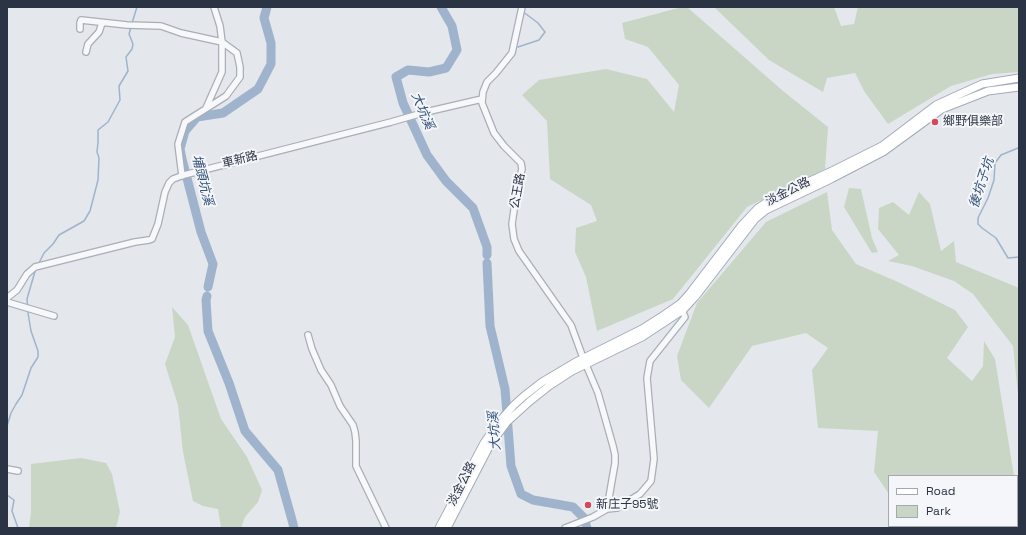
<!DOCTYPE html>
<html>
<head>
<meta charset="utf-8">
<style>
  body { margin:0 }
  #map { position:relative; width:1026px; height:535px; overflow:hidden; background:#e4e7ec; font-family:"Space Grotesk",sans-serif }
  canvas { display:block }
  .frame { position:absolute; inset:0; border:8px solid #2b3445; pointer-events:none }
  .legend { position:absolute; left:888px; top:475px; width:130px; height:52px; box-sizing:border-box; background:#f4f6f9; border:1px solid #a4a8b1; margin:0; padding:5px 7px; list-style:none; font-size:12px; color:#2b3445 }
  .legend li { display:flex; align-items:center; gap:8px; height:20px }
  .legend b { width:20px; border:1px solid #a4a8b1 }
</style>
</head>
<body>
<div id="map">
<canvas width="1026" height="535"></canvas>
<div class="frame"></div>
<ul class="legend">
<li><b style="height:5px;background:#fff"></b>Road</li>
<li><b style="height:11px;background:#c9d6c5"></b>Park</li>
</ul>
</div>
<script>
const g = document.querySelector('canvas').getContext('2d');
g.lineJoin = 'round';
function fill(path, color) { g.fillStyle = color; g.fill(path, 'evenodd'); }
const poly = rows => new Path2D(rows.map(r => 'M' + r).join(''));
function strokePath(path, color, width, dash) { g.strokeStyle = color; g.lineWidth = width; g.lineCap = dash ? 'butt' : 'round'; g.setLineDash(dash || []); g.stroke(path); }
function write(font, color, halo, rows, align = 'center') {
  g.font = font + ' "Space Grotesk","Noto Sans TC",sans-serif'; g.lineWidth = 4; g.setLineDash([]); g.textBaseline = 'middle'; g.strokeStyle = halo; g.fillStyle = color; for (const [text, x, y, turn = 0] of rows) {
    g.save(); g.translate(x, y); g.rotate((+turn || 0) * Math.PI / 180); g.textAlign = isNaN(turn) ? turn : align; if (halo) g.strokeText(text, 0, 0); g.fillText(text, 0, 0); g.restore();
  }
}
fill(poly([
  [682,7,687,7,783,91,828,127,825,169,747,207,673,299,597,331,586,277,575,252,576,228,597,221,591,205,550,179,547,121,522,95,539,80,606,69,647,79,674,112,679,85,648,47,625,39,622,23],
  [714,7,834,7,841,26,854,24,858,7,1019,7,1019,72,992,74,951,86,888,124,864,91,855,73,827,78,823,92,769,60],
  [849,188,861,189,872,238,878,252,872,253,844,207],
  [827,192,832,230,856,264,898,282,955,310,968,327,947,358,972,381,983,366,984,341,995,359,1014,476,889,476,889,494,874,472,878,431,818,428,812,370,828,348,806,333,752,346,709,408,681,380,677,356,697,303,766,222],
  [919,192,930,204,941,251,954,241,956,262,1019,288,1019,403,1013,346,973,294,954,281,912,266,888,261,899,255,878,229,879,208,893,202,909,215],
  [172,307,188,325,221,419,247,457,262,490,258,502,245,517,241,528,221,528,218,509,203,506,193,501,183,452,178,405,165,364,175,337],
  [81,458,106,463,112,474,120,512,116,528,29,528,31,512,31,464],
  [913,526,1015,526,1015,528,914,528]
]), '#c9d6c5');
strokePath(poly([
  [132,23,137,7],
  [518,47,539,40,545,32,538,23,522,11],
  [1018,148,1001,155,995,163,994,180,988,198,978,218,978,224,982,228,996,238,1008,258,1019,257],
  [39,263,44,253,53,244,59,235,84,221,90,211,98,180,99,158,97,152,98,142,98,130,108,122,120,100,119,86,128,71,126,57,132,49,133,44,129,34,131,27],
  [7,426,11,413,16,404,22,395,31,368,38,357,38,351,31,331,28,313,27,299,36,268],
  [7,495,14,500,12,511,18,528]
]), '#9fb4cc', 1.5);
strokePath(poly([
  [441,7,452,26,457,50,446,68,429,72,408,70,396,77,403,103,427,155,446,181,473,208,487,247,487,255],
  [487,263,490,326,505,389,511,466,521,494,533,500,573,507,584,518,587,528],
  [208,287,213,264,201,232,182,159,180,149,185,131,197,117,223,113,258,89,271,64,271,43,264,18,267,7],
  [207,296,206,300,208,331,229,383,245,431,278,470,292,520,294,528]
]), '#9fb4cc', 9);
const minor = poly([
  [522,7,512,53,496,73,487,82,483,92,482,103,494,133,504,146,521,163,522,169,517,189,512,224,514,239,519,251,571,325,582,355],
  [80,29,80,23,81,20,127,25,161,26,181,33,222,42,237,53,240,67,240,77,226,96,185,122,178,144,182,176],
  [86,52,88,44,99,32,102,23],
  [206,108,222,72,222,42,220,26,214,7],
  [7,298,17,290,27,274,35,267,135,242,149,240,152,239,158,224,165,192,169,183,173,179,184,175,391,122,426,112,482,99],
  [7,302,54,316],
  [308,335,312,349,321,370,331,385,340,406,353,425,355,432,356,441,356,466,386,528],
  [587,367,598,393,613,446,615,455,615,463,607,509],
  [7,469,18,471],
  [565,528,593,517,607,509,617,508,640,494,651,481,654,459,647,378,650,361,685,317,681,308]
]);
const major = poly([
  [439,528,484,443,497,424,514,405,524,396,542,382,574,363,642,329,664,315,680,304,690,293,742,225,758,208,775,197,834,170,882,146,936,105,982,84,1019,78],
  [447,528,476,472,490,445,507,422,529,402,549,386,572,371,642,337,683,310,695,297,755,219,766,210,831,179,883,152,942,109,988,91,1019,87]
]);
strokePath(minor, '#a9aeb7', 8);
strokePath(major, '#a3abb8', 9);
strokePath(minor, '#f7f8fa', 5.5);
strokePath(major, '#fff', 7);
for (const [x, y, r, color] of [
  [935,122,4,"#d1495b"],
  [588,505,4,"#d1495b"]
]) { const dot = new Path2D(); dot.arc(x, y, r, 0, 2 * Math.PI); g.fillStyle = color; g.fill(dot); strokePath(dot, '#f4f6f9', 1.5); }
write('12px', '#2b3445', '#f4f6f9', [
  ["鄉野俱樂部",943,122],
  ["新庄子95號",596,505]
], 'left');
write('12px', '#2b3445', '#f4f6f9', [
  ["車新路",240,160,-14],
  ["公王路",518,191,-80],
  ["淡金公路",788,192,-27],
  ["淡金公路",462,484,-63]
]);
write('italic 13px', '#34527a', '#f4f6f9', [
  ["大坑溪",422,111,67],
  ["埔頭坑溪",202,180,76],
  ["後坑子坑",982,183,-72],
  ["大坑溪",495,431,-94]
]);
</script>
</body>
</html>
